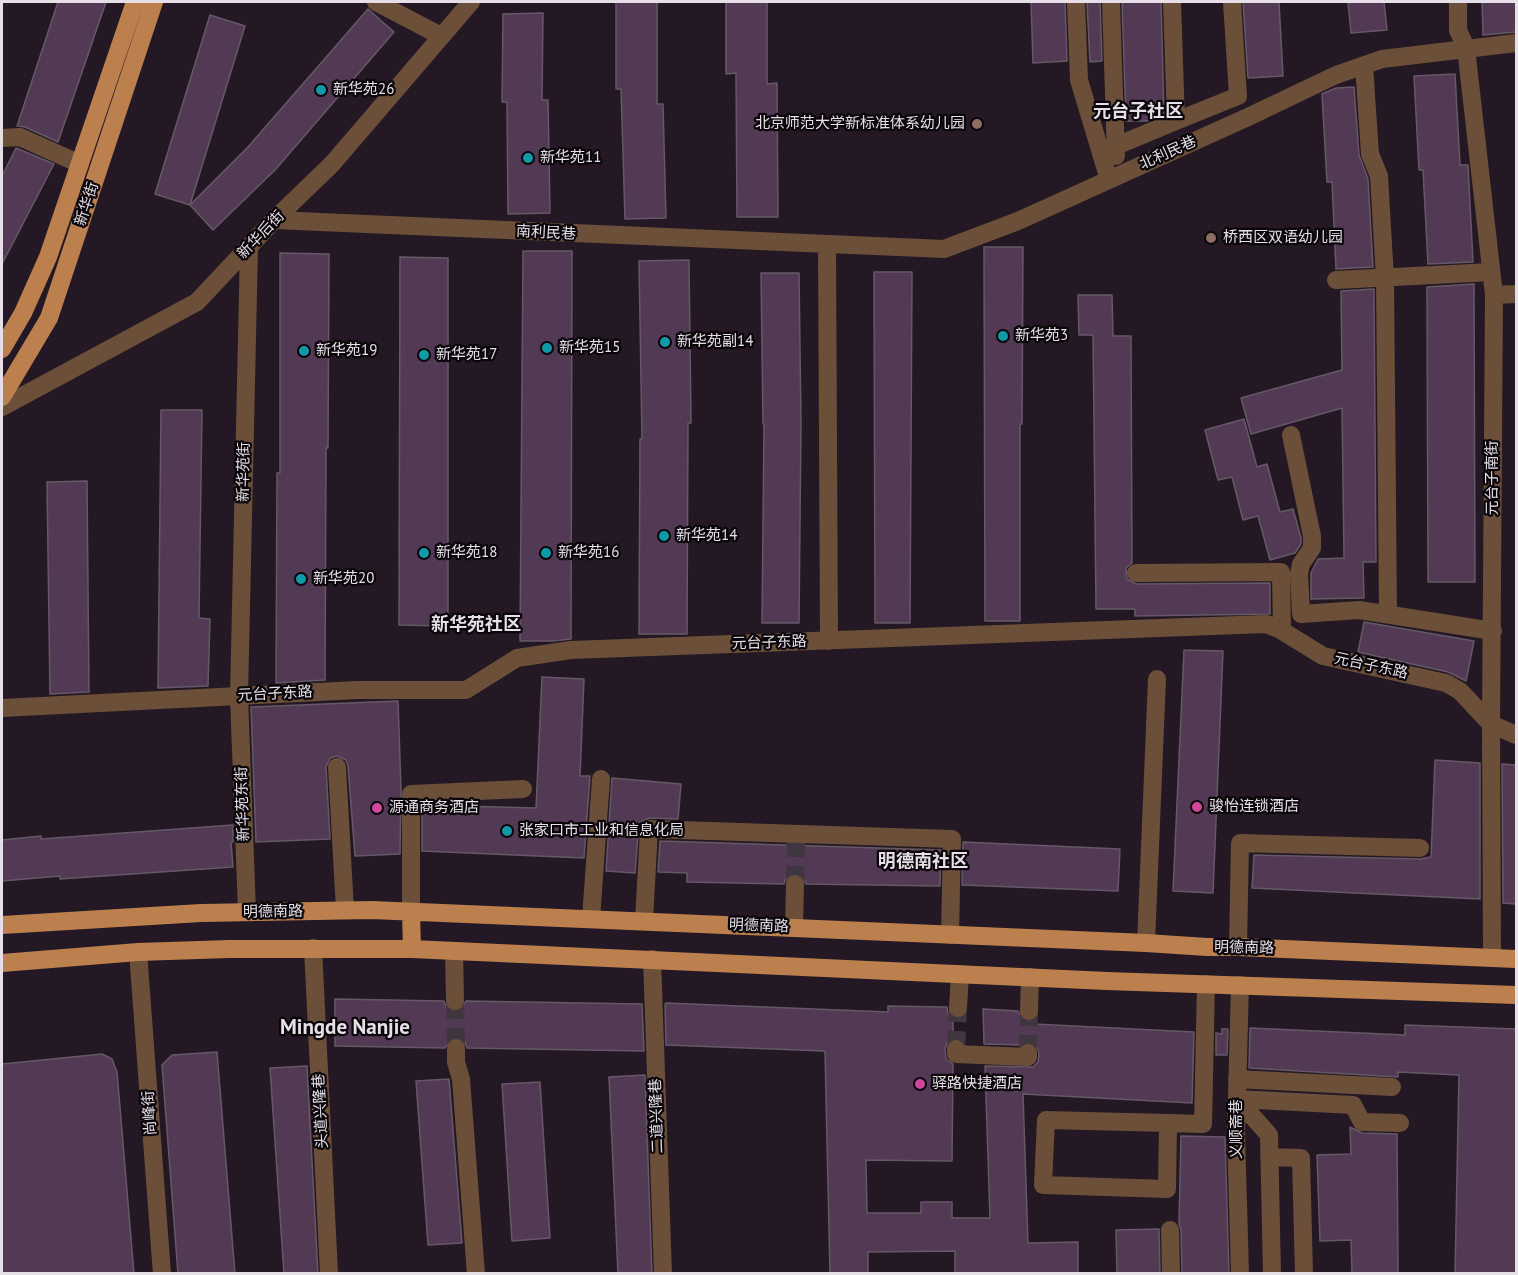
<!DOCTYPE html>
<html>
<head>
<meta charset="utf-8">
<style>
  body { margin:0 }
  #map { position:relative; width:1518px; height:1275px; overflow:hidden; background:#231823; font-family:"PT Sans",sans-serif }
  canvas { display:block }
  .frame { position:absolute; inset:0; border:3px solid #e6dfe7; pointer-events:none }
</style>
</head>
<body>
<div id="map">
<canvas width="1518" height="1275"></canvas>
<div class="frame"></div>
</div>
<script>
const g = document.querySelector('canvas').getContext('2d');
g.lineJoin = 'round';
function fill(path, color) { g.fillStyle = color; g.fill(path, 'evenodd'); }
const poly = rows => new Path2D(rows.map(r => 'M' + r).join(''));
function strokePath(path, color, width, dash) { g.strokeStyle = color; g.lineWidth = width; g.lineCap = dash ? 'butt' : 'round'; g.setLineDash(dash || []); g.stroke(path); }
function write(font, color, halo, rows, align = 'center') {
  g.font = font + ' "PT Sans","Noto Sans SC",sans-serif'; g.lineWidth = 4.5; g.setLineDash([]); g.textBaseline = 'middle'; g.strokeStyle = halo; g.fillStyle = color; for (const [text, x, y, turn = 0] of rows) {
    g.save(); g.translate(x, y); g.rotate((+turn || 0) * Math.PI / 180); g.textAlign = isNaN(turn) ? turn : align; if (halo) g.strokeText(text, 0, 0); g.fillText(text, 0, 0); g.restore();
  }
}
const building = poly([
  [58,2,106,2,58,142,25,127,17,126,58,2],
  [616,2,657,2,657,104,663,104,666,218,625,219,621,89,616,89,616,2],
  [726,2,767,2,767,84,777,83,778,217,737,217,736,73,726,74,726,2],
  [1031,2,1065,2,1067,61,1033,63,1031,2],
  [1087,2,1100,2,1102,61,1090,62,1087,2],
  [1122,2,1161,2,1164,114,1147,121,1126,121,1122,2],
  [1243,2,1279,2,1283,76,1248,78,1243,2],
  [1348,2,1384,2,1387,30,1351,33,1348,2],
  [1482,2,1516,2,1516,32,1483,35,1482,2],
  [368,9,394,32,275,170,213,230,190,205,248,147,368,9],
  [543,13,542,100,548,100,550,213,508,214,507,102,502,102,503,14,543,13],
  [210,15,245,26,190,205,155,194,210,15],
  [1455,74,1460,165,1468,165,1473,262,1428,264,1423,170,1419,170,1414,76,1455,74],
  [1354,87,1359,155,1368,179,1373,267,1336,269,1332,182,1327,182,1322,94,1336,88,1354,87],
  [16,148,54,164,2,264,2,176,16,148],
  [984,247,1023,247,1022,424,1020,424,1020,621,985,621,984,247],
  [523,251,572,251,571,639,553,641,520,641,523,251],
  [280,253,329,254,328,448,326,448,325,680,276,683,277,473,280,473,280,253],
  [400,257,448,258,448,626,399,625,400,257],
  [689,260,691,423,688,423,687,634,639,634,640,439,642,439,639,261,689,260],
  [874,272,912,272,910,623,875,623,874,272],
  [761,273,799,273,801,423,799,623,762,623,764,424,763,424,761,273],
  [1474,284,1475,582,1428,582,1427,287,1474,284],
  [1374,289,1376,562,1363,562,1364,598,1311,599,1311,573,1318,559,1344,558,1342,408,1251,434,1241,398,1342,370,1341,291,1374,289],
  [1078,295,1112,295,1113,336,1131,336,1132,563,1126,568,1127,579,1136,584,1270,583,1270,614,1135,616,1135,609,1096,609,1093,335,1079,335,1078,295],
  [161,410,202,410,199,618,210,619,208,686,158,688,161,410],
  [1244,419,1257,467,1267,464,1280,512,1293,509,1301,538,1301,544,1295,553,1270,560,1258,516,1243,520,1232,477,1218,480,1205,430,1244,419],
  [87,481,89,692,50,694,47,482,87,481],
  [1364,622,1474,641,1466,681,1448,672,1358,652,1364,622],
  [1184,650,1223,651,1213,893,1173,891,1184,650],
  [542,677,584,679,580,776,590,776,584,858,422,851,422,805,536,808,542,677],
  [398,701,401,789,400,854,355,856,348,766,346,760,337,756,330,758,326,767,330,839,256,842,251,707,398,701],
  [1435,760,1480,763,1480,899,1252,888,1254,855,1420,859,1431,857,1435,760],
  [1502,764,1516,765,1516,904,1503,903,1502,764],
  [612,778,681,784,678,819,649,818,639,823,635,873,606,871,612,778],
  [233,825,233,842,231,842,233,867,60,879,60,876,2,881,2,840,41,836,41,839,233,825],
  [660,841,941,850,940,886,806,884,801,875,795,873,786,878,784,884,687,882,687,873,658,872,660,841],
  [963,842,1120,849,1118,891,962,885,963,842],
  [335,999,444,1001,446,1007,455,1012,461,1010,466,1001,642,1004,644,1051,467,1048,465,1042,457,1037,450,1039,445,1048,335,1046,335,999],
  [666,1003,888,1012,888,1006,947,1007,948,1014,953,1018,953,1039,947,1043,945,1049,946,1059,953,1064,952,1161,866,1160,867,1213,921,1213,921,1202,952,1202,952,1218,990,1218,985,1066,1033,1067,1038,1062,1039,1053,1037,1047,1029,1042,1020,1045,984,1044,983,1009,1018,1011,1023,1020,1028,1022,1034,1021,1034,1024,1194,1032,1192,1103,1023,1094,1028,1243,1078,1242,1078,1274,955,1274,955,1251,868,1252,868,1274,830,1274,825,1051,666,1045,665,1004,666,1003],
  [1405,1025,1516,1029,1516,1274,1455,1274,1459,1075,1398,1072,1398,1077,1249,1068,1250,1028,1405,1035,1405,1025],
  [1222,1029,1228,1029,1227,1055,1216,1055,1216,1033,1222,1034,1222,1029],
  [217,1052,235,1274,178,1274,162,1065,172,1055,217,1052],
  [102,1054,112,1059,117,1072,134,1274,2,1274,2,1064,102,1054],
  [307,1066,318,1274,284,1274,270,1068,307,1066],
  [645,1075,652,1274,618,1274,609,1077,645,1075],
  [449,1079,462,1243,428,1245,416,1081,449,1079],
  [540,1082,550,1238,512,1241,502,1084,540,1082],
  [1350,1127,1362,1133,1397,1134,1398,1274,1352,1274,1351,1240,1320,1241,1317,1155,1351,1154,1350,1127],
  [1181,1136,1225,1137,1229,1274,1182,1274,1181,1230,1179,1224,1181,1136],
  [1159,1229,1160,1274,1117,1274,1116,1230,1159,1229]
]);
fill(building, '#523954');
strokePath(building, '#665967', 1.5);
strokePath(poly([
  [795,884,796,841],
  [455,1001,456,1048],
  [956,1049,958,1008],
  [1028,1053,1029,1011]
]), '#403640', 18, [18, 9]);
strokePath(poly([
  [376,2,441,36],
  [1076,2,1079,80,1109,180],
  [1111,2,1116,156],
  [1458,2,1458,30,1466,48,1494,295,1491,724,1492,958],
  [1364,65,1370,154,1379,176,1385,278,1388,614],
  [1176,121,1238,96,1232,2],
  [2,138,20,137,80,164],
  [1116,146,1176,121,1172,2],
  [274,220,944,249,1018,221,1248,117,1336,75,1382,59,1516,43],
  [827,245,829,641],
  [1336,280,1491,272],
  [1494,295,1516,294],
  [2,407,197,302,274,220,332,164,471,2],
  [1291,435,1312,536,1312,548,1301,564,1299,574,1301,614,1359,610,1493,631],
  [1136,573,1281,572,1282,631],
  [2,708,357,690,466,690,517,658,571,650,1266,624,1279,629,1323,656,1446,683,1460,691,1491,724,1516,735],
  [337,767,345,910],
  [247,912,239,696,249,248],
  [411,912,411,794,523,789],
  [591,919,601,779],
  [644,921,649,829,952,839,950,935],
  [794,928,795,884],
  [1146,943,1157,679],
  [1238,947,1240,843,1420,848],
  [313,948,329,1274],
  [454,951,455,1001],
  [138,952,162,1274],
  [652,959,663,1274],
  [958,1008,960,974],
  [1029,1011,1030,977],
  [456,1048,456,1062,461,1079,476,1274],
  [956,1049,956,1054,1028,1057,1028,1053],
  [1237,1079,1392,1087],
  [1237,1099,1269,1135,1272,1274],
  [1237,1099,1353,1105,1362,1122,1400,1123],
  [1168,1123,1167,1189,1043,1185,1046,1120,1168,1123,1203,1124,1206,984],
  [1269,1157,1301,1158,1304,1274],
  [1170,1230,1171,1274],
  [1240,1274,1236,1134,1240,985]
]), '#6b4f38', 18);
strokePath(poly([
  [2,349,23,313,48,257,135,2],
  [2,397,49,318,154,2],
  [411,912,412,949],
  [2,925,201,913,372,910,1146,943,1207,947,1238,947,1516,959],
  [2,963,138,952,229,949,412,949,1107,981,1516,995]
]), '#bc804f', 18);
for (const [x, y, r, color] of [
  [321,90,6,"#0f9aa8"],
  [977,124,6,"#8d6e63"],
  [528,158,6,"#0f9aa8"],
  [1211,238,6,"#8d6e63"],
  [1003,336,6,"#0f9aa8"],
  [665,342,6,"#0f9aa8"],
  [547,348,6,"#0f9aa8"],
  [304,351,6,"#0f9aa8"],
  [424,355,6,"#0f9aa8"],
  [664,536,6,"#0f9aa8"],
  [424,553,6,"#0f9aa8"],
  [546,553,6,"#0f9aa8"],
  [301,579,6,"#0f9aa8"],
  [1197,807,6,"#d1479c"],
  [377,808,6,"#d1479c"],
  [507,831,6,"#0f9aa8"],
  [920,1084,6,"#d1479c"]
]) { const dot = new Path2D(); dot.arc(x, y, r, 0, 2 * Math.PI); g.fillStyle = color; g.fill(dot); strokePath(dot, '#090509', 2); }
write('15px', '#e6dfe7', '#090509', [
  ["新华苑26",333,90],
  ["北京师范大学新标准体系幼儿园",965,124,"right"],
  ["新华苑11",540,158],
  ["桥西区双语幼儿园",1223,238],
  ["新华苑3",1015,336],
  ["新华苑副14",677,342],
  ["新华苑15",559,348],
  ["新华苑19",316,351],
  ["新华苑17",436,355],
  ["新华苑14",676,536],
  ["新华苑18",436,553],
  ["新华苑16",558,553],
  ["新华苑20",313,579],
  ["骏怡连锁酒店",1209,807],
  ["源通商务酒店",389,808],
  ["张家口市工业和信息化局",519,831],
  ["驿路快捷酒店",932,1084]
], 'left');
write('15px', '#e6dfe7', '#090509', [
  ["北利民巷",1168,153,-24],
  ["新华街",87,204,-72],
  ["南利民巷",546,233,3],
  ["新华后街",261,235,-46],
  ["新华苑街",244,472,-89],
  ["元台子南街",1493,478,-90],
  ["元台子东路",769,643,-2],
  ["元台子东路",1371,666,12],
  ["元台子东路",275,694,-3],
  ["新华苑东街",243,804,-92],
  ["明德南路",273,912,-1],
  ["明德南路",759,926,2],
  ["明德南路",1244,948,1],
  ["头道兴隆巷",321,1111,-93],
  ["尚峰街",150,1113,-94],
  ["二道兴隆巷",657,1116,-92],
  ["义顺斋巷",1237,1129,-90]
]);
write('bold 18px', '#e6dfe7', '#090509', [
  ["元台子社区",1138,112],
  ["新华苑社区",476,625],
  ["明德南社区",923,862]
]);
write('bold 21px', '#e6dfe7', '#090509', [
  ["Mingde Nanjie",345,1028]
]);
</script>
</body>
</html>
